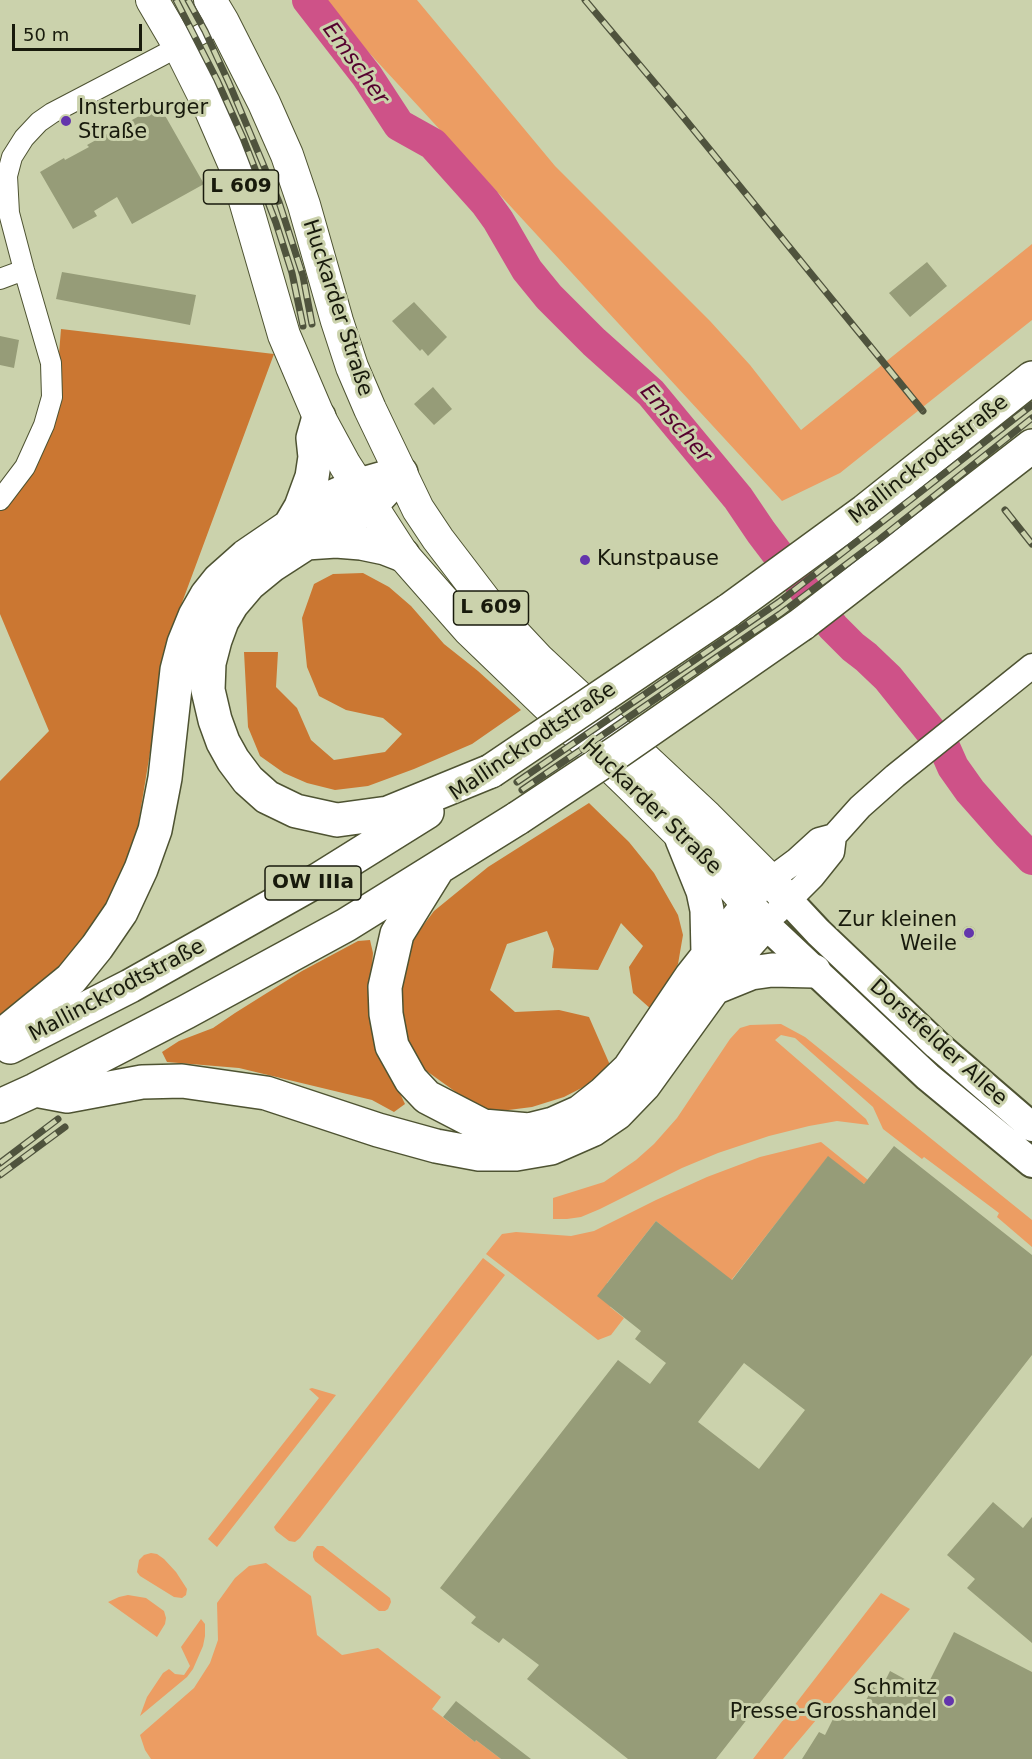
<!DOCTYPE html>
<html>
<head>
<meta charset="utf-8">
<style>
  body { margin:0 }
  #map { position:relative; width:1032px; height:1759px; overflow:hidden; background:#cbd2ac; font-family:"DejaVu Sans",sans-serif }
  canvas { display:block }
  .scale { position:absolute; left:12px; top:24px; width:130px; height:27px; box-sizing:border-box; border:3px solid #181a0c; border-top:0; padding-left:8px; font-size:18px; line-height:21px; white-space:nowrap; color:#181a0c; -webkit-text-stroke:4px #cbd2ac; paint-order:stroke }
</style>
</head>
<body>
<div id="map">
<canvas width="1032" height="1759"></canvas>
<div class="scale">50 m</div>
</div>
<script>
const g = document.querySelector('canvas').getContext('2d');
g.lineJoin = 'round';
function fill(path, color) { g.fillStyle = color; g.fill(path, 'evenodd'); }
const poly = rows => new Path2D(rows.map(r => 'M' + r).join(''));
function strokePath(path, color, width, dash) { g.strokeStyle = color; g.lineWidth = width; g.lineCap = dash ? 'butt' : 'round'; g.setLineDash(dash || []); g.stroke(path); }
function write(font, color, halo, rows, align = 'center') {
  g.font = font + ' "DejaVu Sans",sans-serif'; g.lineWidth = 6; g.setLineDash([]); g.textBaseline = 'middle'; g.strokeStyle = halo; g.fillStyle = color; for (const [text, x, y, turn = 0] of rows) {
    g.save(); g.translate(x, y); g.rotate((+turn || 0) * Math.PI / 180); g.textAlign = isNaN(turn) ? turn : align; if (halo) g.strokeText(text, 0, 0); g.fillText(text, 0, 0); g.restore();
  }
}
fill(poly([
  [325,0,417,0,555,166,710,321,750,365,801,430,1032,244,1032,320,840,473,782,501,361,44],
  [781,1024,805,1037,1032,1220,1032,1247,997,1217,999,1213,924,1157,922,1159,883,1129,873,1107,795,1038,781,1035,775,1040,866,1119,869,1125,837,1121,809,1126,769,1136,718,1153,682,1168,600,1209,581,1217,567,1219,553,1219,553,1198,604,1182,636,1160,654,1144,677,1118,730,1039,740,1028,750,1025],
  [821,1142,868,1180,864,1184,828,1157,700,1320,718,1270,656,1221,607,1283,620,1294,610,1307,624,1318,611,1335,598,1340,486,1254,502,1234,516,1232,571,1236,594,1231,656,1200,707,1177,760,1157],
  [483,1258,505,1275,300,1538,295,1542,289,1541,276,1531,274,1527],
  [312,1388,336,1395,217,1547,208,1539,319,1398,309,1389],
  [317,1546,323,1546,390,1598,391,1602,388,1609,385,1611,379,1611,315,1561,313,1557,313,1552],
  [151,1553,157,1554,164,1559,176,1572,187,1589,186,1595,182,1598,174,1597,140,1576,137,1572,139,1560,144,1555],
  [266,1563,311,1596,317,1635,342,1655,378,1648,441,1697,432,1709,475,1742,476,1740,501,1759,151,1759,145,1750,140,1735,194,1688,210,1663,218,1640,217,1603,235,1578,249,1566],
  [881,1593,910,1609,783,1759,753,1759],
  [128,1595,146,1598,164,1611,166,1618,165,1624,157,1637,108,1602,119,1597],
  [201,1619,205,1624,205,1636,203,1646,193,1669,187,1677,140,1716,147,1697,163,1673,169,1669,175,1674,184,1675,190,1666,181,1647]
]), '#ec9d63');
fill(poly([
  [61,329,274,354,163,654,156,716,134,850,79,961,0,1021,0,781,49,731,0,614,0,505,55,403],
  [363,573,389,587,411,606,444,644,478,671,521,710,472,744,414,769,368,786,335,790,307,783,284,773,260,756,248,727,244,652,278,652,276,687,297,708,311,740,334,760,385,752,402,734,383,718,346,710,319,696,307,667,302,618,314,584,333,574],
  [589,803,629,842,654,873,678,915,683,935,678,964,652,1010,633,993,629,967,643,946,621,923,598,970,552,968,554,949,547,931,507,944,490,990,515,1012,559,1010,589,1017,610,1065,599,1079,564,1097,532,1107,485,1113,421,1067,399,1030,402,958,416,935,434,911,488,867],
  [370,940,373,953,370,993,397,1087,405,1104,394,1112,372,1100,239,1068,167,1062,162,1052,179,1041,213,1028,235,1013,302,971,358,941]
]), '#cb7732');
strokePath(poly([
  [308,0,367,76,399,125,433,144,485,202,498,220,527,270,549,297,594,342,651,393,738,498,761,532,833,627,853,647,866,657,888,678,945,749,953,767,970,791,1008,834,1032,859]
]), '#ce5288', 32);
fill(poly([
  [159,105,204,184,132,224,117,197,94,211,97,216,73,229,40,172,64,158,65,160,89,147,87,145],
  [927,262,947,286,910,317,889,293],
  [62,272,196,295,190,325,56,299],
  [414,302,447,337,428,356,422,349,420,351,392,321],
  [0,336,19,340,14,368,0,365],
  [433,387,452,409,434,425,414,404],
  '962 933a7 7 0 1 1 14 0a7 7 0 1 1-14 0Z',
  [894,1146,1032,1255,1032,1355,716,1759,628,1759,527,1679,539,1665,503,1638,499,1643,471,1623,476,1617,440,1588,618,1360,650,1384,666,1363,635,1339,641,1331,597,1296,656,1221,732,1280,828,1156,864,1184],
  [744,1363,805,1410,759,1469,698,1422],
  [993,1502,1023,1528,1032,1517,1032,1643,967,1588,975,1579,947,1555],
  [954,1632,1032,1672,1032,1759,802,1759,819,1732,825,1735,837,1711,855,1721,873,1687,880,1691,890,1671,925,1690],
  [456,1701,488,1726,531,1759,501,1759,476,1740,475,1742,443,1717]
]), '#969c78');
const minor = poly([
  [0,279,24,270],
  [0,500,25,467,44,425,52,397,51,363,24,270,9,213,7,176,12,157,24,138,39,122,52,113,161,56,223,22]
]);
const tertiary = poly([
  [760,891,770,880,797,860,819,840,834,836],
  [777,912,812,877,832,852,834,836,860,807,895,776,1032,666]
]);
const secondary = poly([
  [789,901,818,932,937,1045,1032,1127],
  [765,924,928,1077,1032,1163]
]);
const primary = poly([
  [152,0,179,46,209,106,235,166,284,335,319,417,345,465,403,555,469,630,630,785,731,885,765,924],
  [210,0,223,22,264,103,287,155,304,205,337,321,352,367,370,409,418,509,438,539,493,611,538,659,707,817,770,880,789,901]
]);
const trunk = poly([
  [400,474,371,505,305,544,271,566,249,584,232,604,222,621,215,640,209,663,208,690,215,720,223,742,233,760,248,780,267,797,296,811,337,820,388,813,491,771],
  [291,524,301,507,312,477,315,457,313,438,319,417],
  [306,543,336,541,361,543,385,548,403,555],
  [728,611,865,511,1032,378],
  [802,624,1032,446],
  [682,839,703,891,707,910,708,954],
  [438,868,397,934,385,987,386,1014,392,1046,411,1080,427,1097,483,1126,529,1130,553,1124,580,1112,604,1093,629,1069,691,977,748,905],
  [714,988,751,973,772,970,814,971],
  [0,1037,71,979,97,947,121,912,141,869,155,830,165,778,177,670,184,643,195,616,207,595,219,580,246,556,334,496,359,485,401,473],
  [10,1047,130,986,318,880,427,812],
  [35,1090,67,1096,142,1082,182,1081,266,1093,378,1130,436,1146,479,1154,516,1154,551,1148,592,1130,617,1113,644,1085,714,988,748,943,765,924],
  [0,1106,35,1090,186,1012,346,925,518,818]
]);
strokePath(minor, '#4e5332', 22);
strokePath(tertiary, '#4e5332', 27);
strokePath(secondary, '#4e5332', 32);
strokePath(primary, '#4e5332', 34);
strokePath(trunk, '#4e5332', 36);
strokePath(minor, '#fff', 20);
strokePath(tertiary, '#fff', 24);
strokePath(secondary, '#fff', 28);
strokePath(primary, '#fff', 32);
strokePath(trunk, '#fff', 33);
const rail = poly([
  [176,0,217,80,243,138,276,223,292,273,303,326],
  [188,0,205,31,229,83,279,202,303,276,312,324],
  [585,0,680,113,923,411],
  [1005,510,1032,544],
  [517,782,779,602,1032,405],
  [522,790,780,614,880,539,1032,418],
  [0,1163,58,1119],
  [0,1175,65,1127]
]);
strokePath(rail, '#4f533d', 7);
strokePath(rail, '#cbd2ac', 4.5, [14]);
const trunkBridge = poly([
  [491,771,728,611],
  [518,818,619,751,802,624]
]);
strokePath(trunkBridge, '#4e5332', 36, []);
strokePath(trunkBridge, '#fff', 33);
for (const [x, y, r, color] of [
  [66,121,6,"#6335ac"],
  [585,560,6,"#6335ac"],
  [969,933,6,"#6335ac"],
  [949,1701,6,"#6335ac"]
]) { const dot = new Path2D(); dot.arc(x, y, r, 0, 2 * Math.PI); g.fillStyle = color; g.fill(dot); strokePath(dot, '#cbd2ac', 2); }
for (const [x, y, w] of [
  [241,187,75],
  [491,608,75],
  [313,883,96]
]) { const box = new Path2D(); box.roundRect(x - w / 2, y - 17, w, 34, 4.5); g.fillStyle = '#cbd2ac'; g.fill(box); strokePath(box, '#181a0c', 1.5); }
write('bold 20px', '#181a0c', null, [
  ["L 609",241,187],
  ["L 609",491,608],
  ["OW IIIa",313,883]
]);
write('21px', '#181a0c', '#cbd2ac', [
  ["Insterburger",78,109],
  ["Straße",78,133],
  ["Kunstpause",597,560],
  ["Zur kleinen",957,921,"right"],
  ["Weile",957,945,"right"],
  ["Schmitz",937,1689,"right"],
  ["Presse-Grosshandel",937,1713,"right"]
], 'left');
write('21px', '#181a0c', '#cbd2ac', [
  ["Huckarder Straße",337,308,72],
  ["Mallinckrodtstraße",929,460,-38],
  ["Mallinckrodtstraße",533,742,-34],
  ["Huckarder Straße",651,807,44],
  ["Mallinckrodtstraße",117,991,-28],
  ["Dorstfelder Allee",938,1043,42]
]);
write('italic 22px', '#55012e', '#cbd2ac', [
  ["Emscher",355,64,54],
  ["Emscher",675,424,49]
]);
</script>
</body>
</html>
